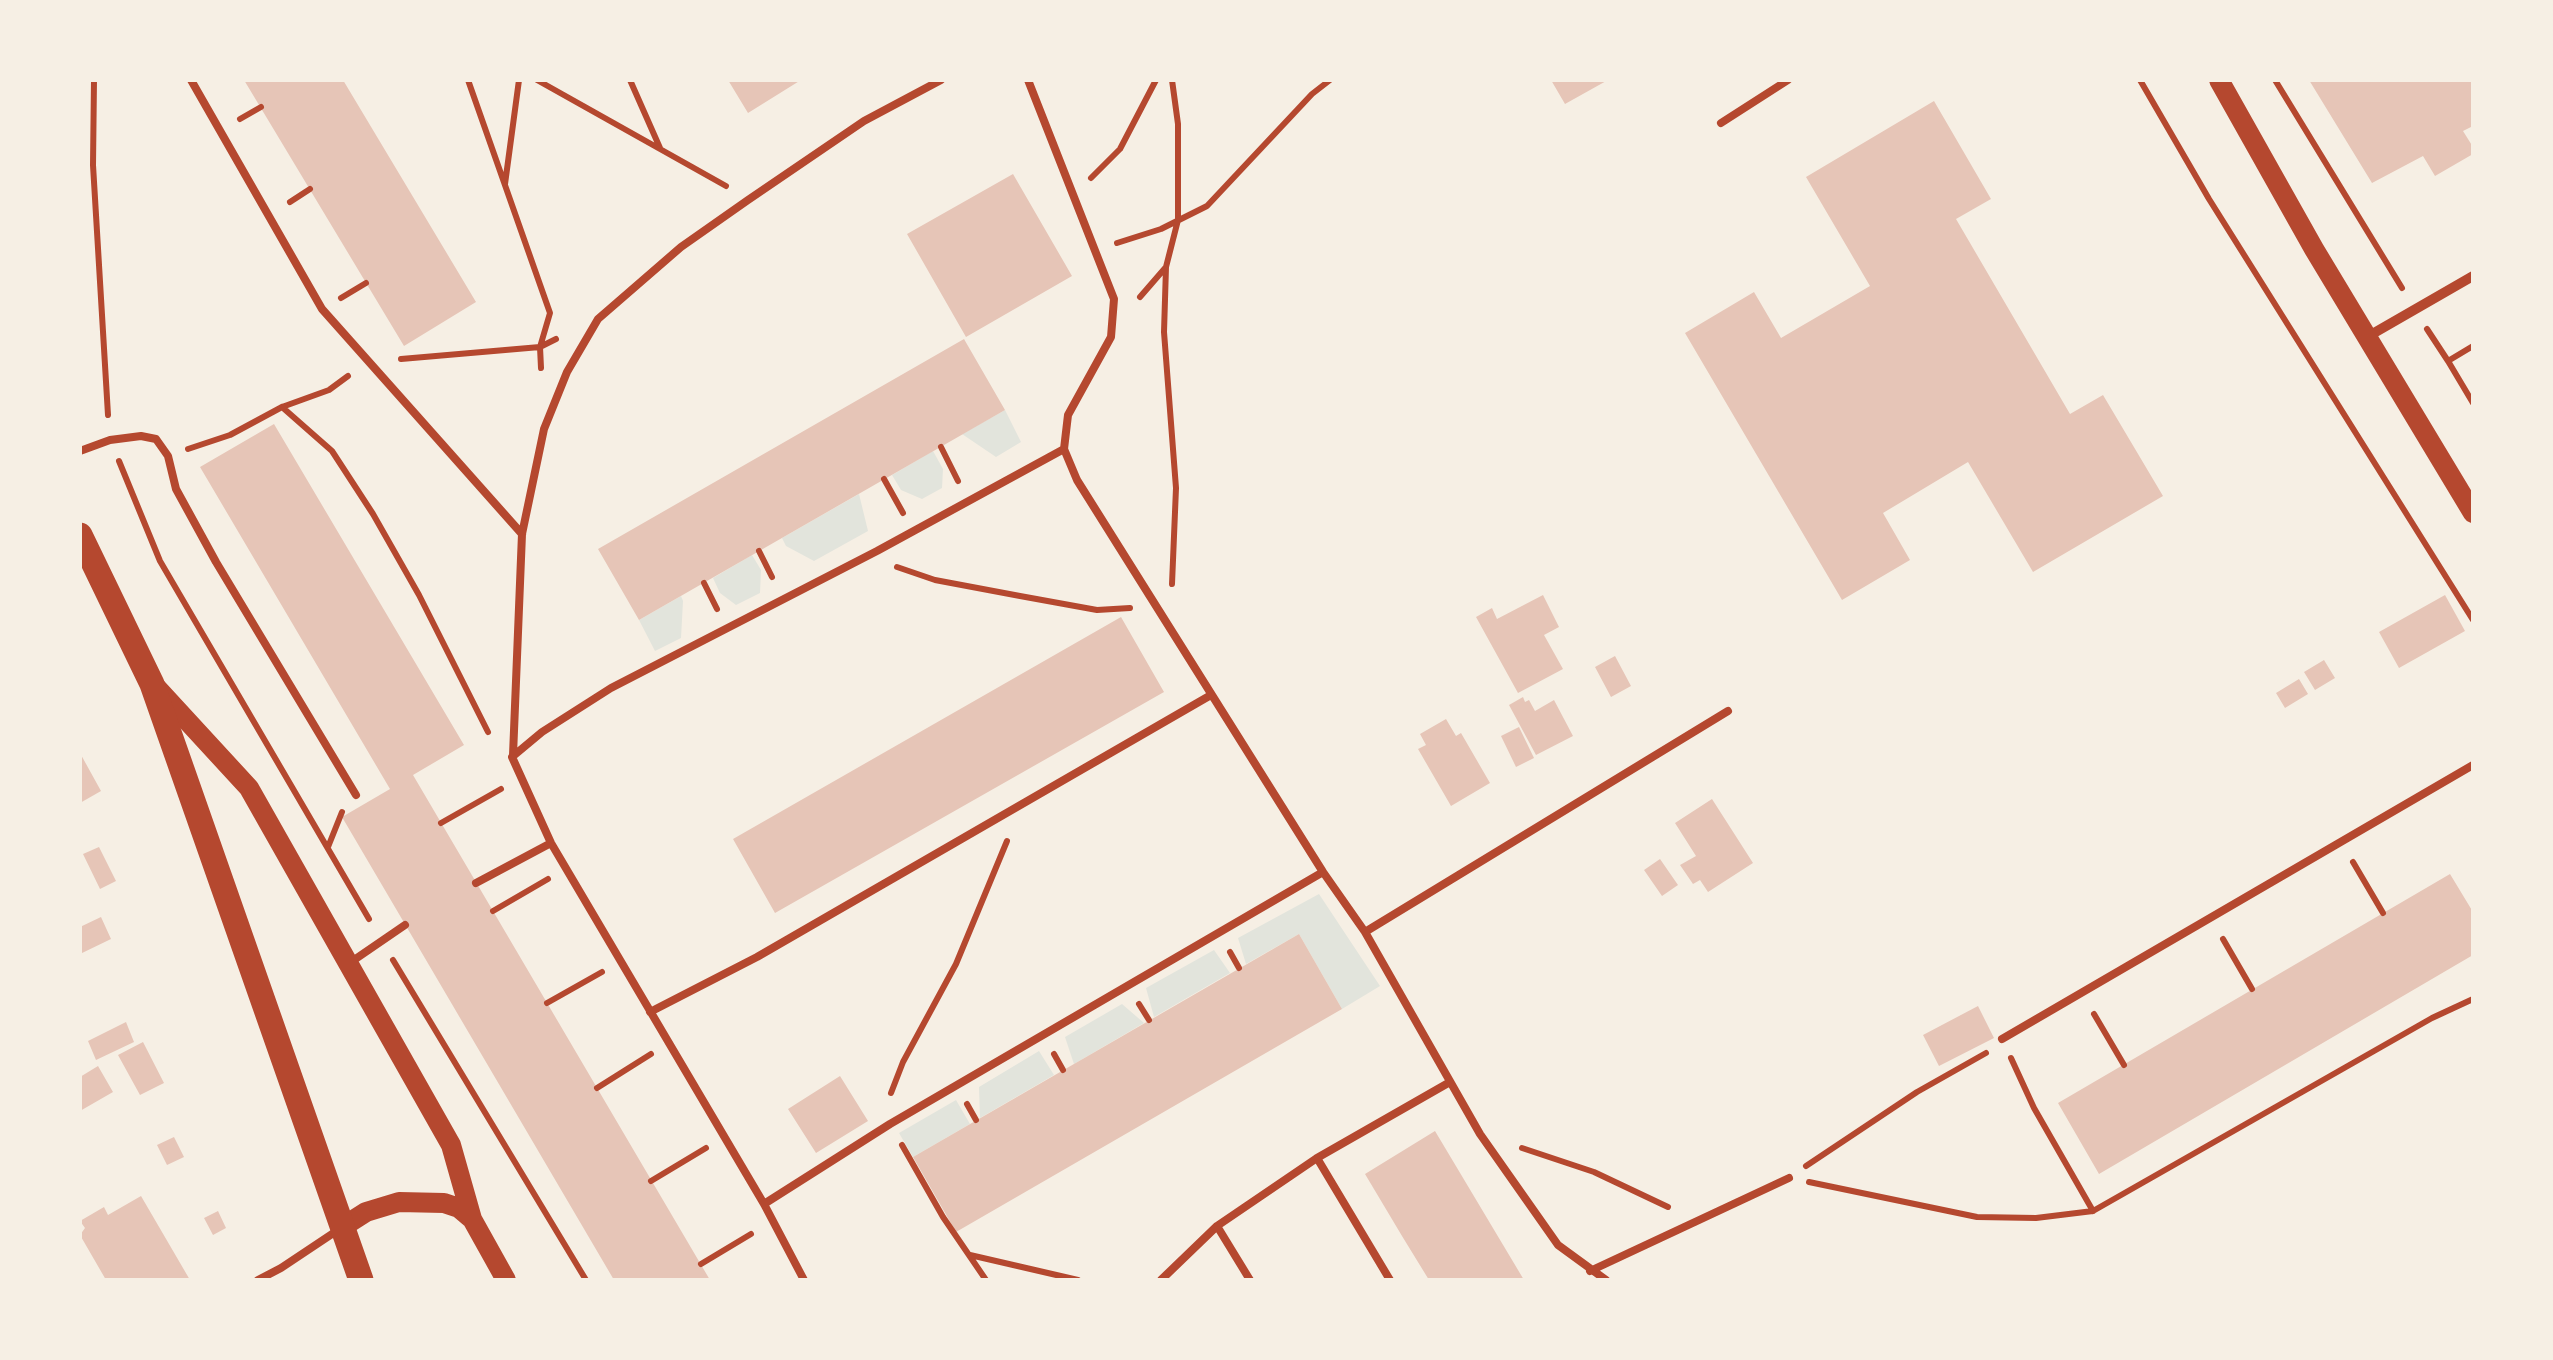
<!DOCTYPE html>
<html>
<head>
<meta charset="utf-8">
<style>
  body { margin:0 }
  #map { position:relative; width:2553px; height:1360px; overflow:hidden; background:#f6efe4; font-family:Rubik,sans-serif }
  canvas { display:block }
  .frame { position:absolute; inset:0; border:82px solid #f6efe4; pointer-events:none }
</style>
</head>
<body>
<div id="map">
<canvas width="2553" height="1360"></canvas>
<div class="frame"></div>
</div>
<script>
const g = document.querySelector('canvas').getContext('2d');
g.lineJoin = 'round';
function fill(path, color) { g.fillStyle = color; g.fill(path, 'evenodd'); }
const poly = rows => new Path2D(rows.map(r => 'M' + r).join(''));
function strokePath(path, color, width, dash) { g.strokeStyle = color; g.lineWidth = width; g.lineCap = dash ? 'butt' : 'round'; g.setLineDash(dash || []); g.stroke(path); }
fill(poly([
  [1005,410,1021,442,996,457,962,434],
  [933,451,943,469,942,488,922,499,901,490,892,475],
  [859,494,868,531,814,561,786,546,782,538],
  [752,555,761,570,760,593,736,605,720,593,713,578],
  [681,596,683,601,681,638,655,651,639,620],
  [1319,894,1380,986,1342,1009,1299,934,1246,964,1238,938],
  [1214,950,1230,973,1154,1017,1146,988],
  [1122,1004,1144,1023,1074,1064,1065,1037],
  [1039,1051,1054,1075,980,1118,979,1087],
  [956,1100,970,1124,913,1157,899,1133]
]), '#e2e4dc');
fill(poly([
  [244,80,343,80,476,302,404,346],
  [728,80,801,80,748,113],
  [1551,80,1608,80,1565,104],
  [2309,80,2473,80,2473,126,2463,131,2473,147,2473,154,2435,176,2423,156,2372,183],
  [1934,101,1991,199,1956,219,2070,414,2103,395,2163,496,2033,572,1968,462,1883,513,1910,560,1842,600,1685,333,1754,292,1781,338,1870,286,1806,177],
  [1013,174,1072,276,966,337,907,234],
  [964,339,1005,410,639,620,598,549],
  [274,424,464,745,413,775,710,1280,614,1280,342,817,390,789,200,467],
  [1543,595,1559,627,1544,635,1563,669,1518,693,1476,617,1492,608,1497,619],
  [2445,595,2465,631,2399,668,2379,632],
  [1121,617,1164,692,775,913,733,839],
  [1615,656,1631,686,1611,697,1595,667],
  [2324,660,2335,678,2315,690,2304,672],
  [2299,679,2308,694,2285,708,2276,693],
  [1523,697,1525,702,1529,700,1535,711,1554,700,1573,736,1536,755,1509,705],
  [1446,719,1456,736,1461,733,1490,783,1451,806,1418,749,1426,745,1420,734],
  [1519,727,1534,758,1516,767,1501,736],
  [80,753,101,791,80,803],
  [1712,799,1753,863,1708,892,1700,880,1693,884,1680,865,1696,856,1675,823],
  [99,847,116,881,100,889,83,854],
  [1660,859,1678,885,1662,896,1644,870],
  [2450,874,2473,912,2473,955,2099,1174,2058,1103],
  [101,917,111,939,80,954,80,927],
  [1299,934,1342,1009,956,1232,913,1157],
  [1978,1006,1994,1038,1939,1066,1923,1035],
  [126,1022,134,1042,96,1060,88,1041],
  [143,1042,164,1083,140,1095,118,1055],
  [98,1066,113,1092,80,1111,80,1077],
  [840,1076,868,1121,816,1153,788,1109],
  [1435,1131,1524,1280,1429,1280,1402,1236,1365,1174],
  [174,1137,184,1157,167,1165,157,1145],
  [141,1196,190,1280,106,1280,80,1235,85,1228,80,1221,104,1207,108,1215],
  [218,1211,226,1228,213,1235,204,1218]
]), '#e6c5b7');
strokePath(poly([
  [94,80,93,165,108,415],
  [468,80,550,313,540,347,541,368],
  [537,80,726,186],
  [630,80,660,148],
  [2140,80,2209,199,2473,620],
  [2275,80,2402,288],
  [240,119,261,107],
  [1091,178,1120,149,1156,80],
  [505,184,519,80],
  [290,202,310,189],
  [1117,243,1161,229,1207,206,1312,94,1330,80],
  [1166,267,1164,332,1176,488,1172,584],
  [1140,297,1166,267,1178,220,1178,124,1172,80],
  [341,298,366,283],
  [2427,329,2448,361],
  [2473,346,2448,361,2473,403],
  [401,359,540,347,556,339],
  [282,407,332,451,373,514,419,595,488,732],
  [941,447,958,481],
  [188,449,230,435,282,407,329,390,348,376],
  [119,461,160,561,369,919],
  [884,479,903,513],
  [759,551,772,577],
  [897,567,935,580,1020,596,1097,610,1130,608],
  [704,583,717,609],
  [441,823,501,789],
  [328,847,342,812],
  [2353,862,2383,913],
  [493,911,548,879],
  [2223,939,2252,989],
  [1230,952,1239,968],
  [393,960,586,1280],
  [547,1003,602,972],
  [1139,1004,1149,1020],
  [2094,1014,2124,1065],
  [1054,1054,1063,1070],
  [2011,1058,2034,1108,2093,1211,2432,1018,2473,999],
  [597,1088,651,1054],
  [891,1093,903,1062,956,964,1007,841],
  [967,1104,976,1120],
  [902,1145,943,1217,986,1280],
  [1522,1148,1594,1172,1668,1207],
  [1806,1166,1917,1092,1986,1053],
  [651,1181,706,1148],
  [1809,1182,1977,1217,2036,1218,2093,1211],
  [970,1255,1078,1280],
  [701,1264,751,1234]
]), '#b5482f', 6);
strokePath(poly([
  [191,80,322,309,522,534],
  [1028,80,1114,299,1111,337,1068,415,1064,449],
  [1721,123,1788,80],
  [80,451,110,440,141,436,156,439,168,456,176,489,216,562,356,795],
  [513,755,522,534,544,429,567,372,598,319,681,247,748,200,864,121,941,80],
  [476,883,551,843],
  [1365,932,1728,711],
  [351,962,405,925],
  [650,1012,757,957,1211,695],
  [2002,1039,2473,765],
  [1317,1158,1390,1280],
  [764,1204,890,1124,1323,872],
  [1217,1226,1250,1280],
  [1590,1271,1789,1178],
  [258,1280,281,1268,338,1230],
  [804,1280,764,1204,551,843,512,757,542,732,611,688,877,551,1064,449,1077,480,1323,872,1365,932,1480,1134,1558,1245,1606,1280],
  [1161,1280,1217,1226,1317,1158,1450,1082]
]), '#b5482f', 8);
strokePath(poly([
  [2367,337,2473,276]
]), '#b5482f', 10);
strokePath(poly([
  [2219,80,2314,249,2473,513],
  [157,688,249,788,451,1145,472,1219,506,1280],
  [344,1226,366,1212,399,1202,444,1203,459,1208,472,1219]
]), '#b5482f', 20);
strokePath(poly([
  [80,535,152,684,361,1280]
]), '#b5482f', 25);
</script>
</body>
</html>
